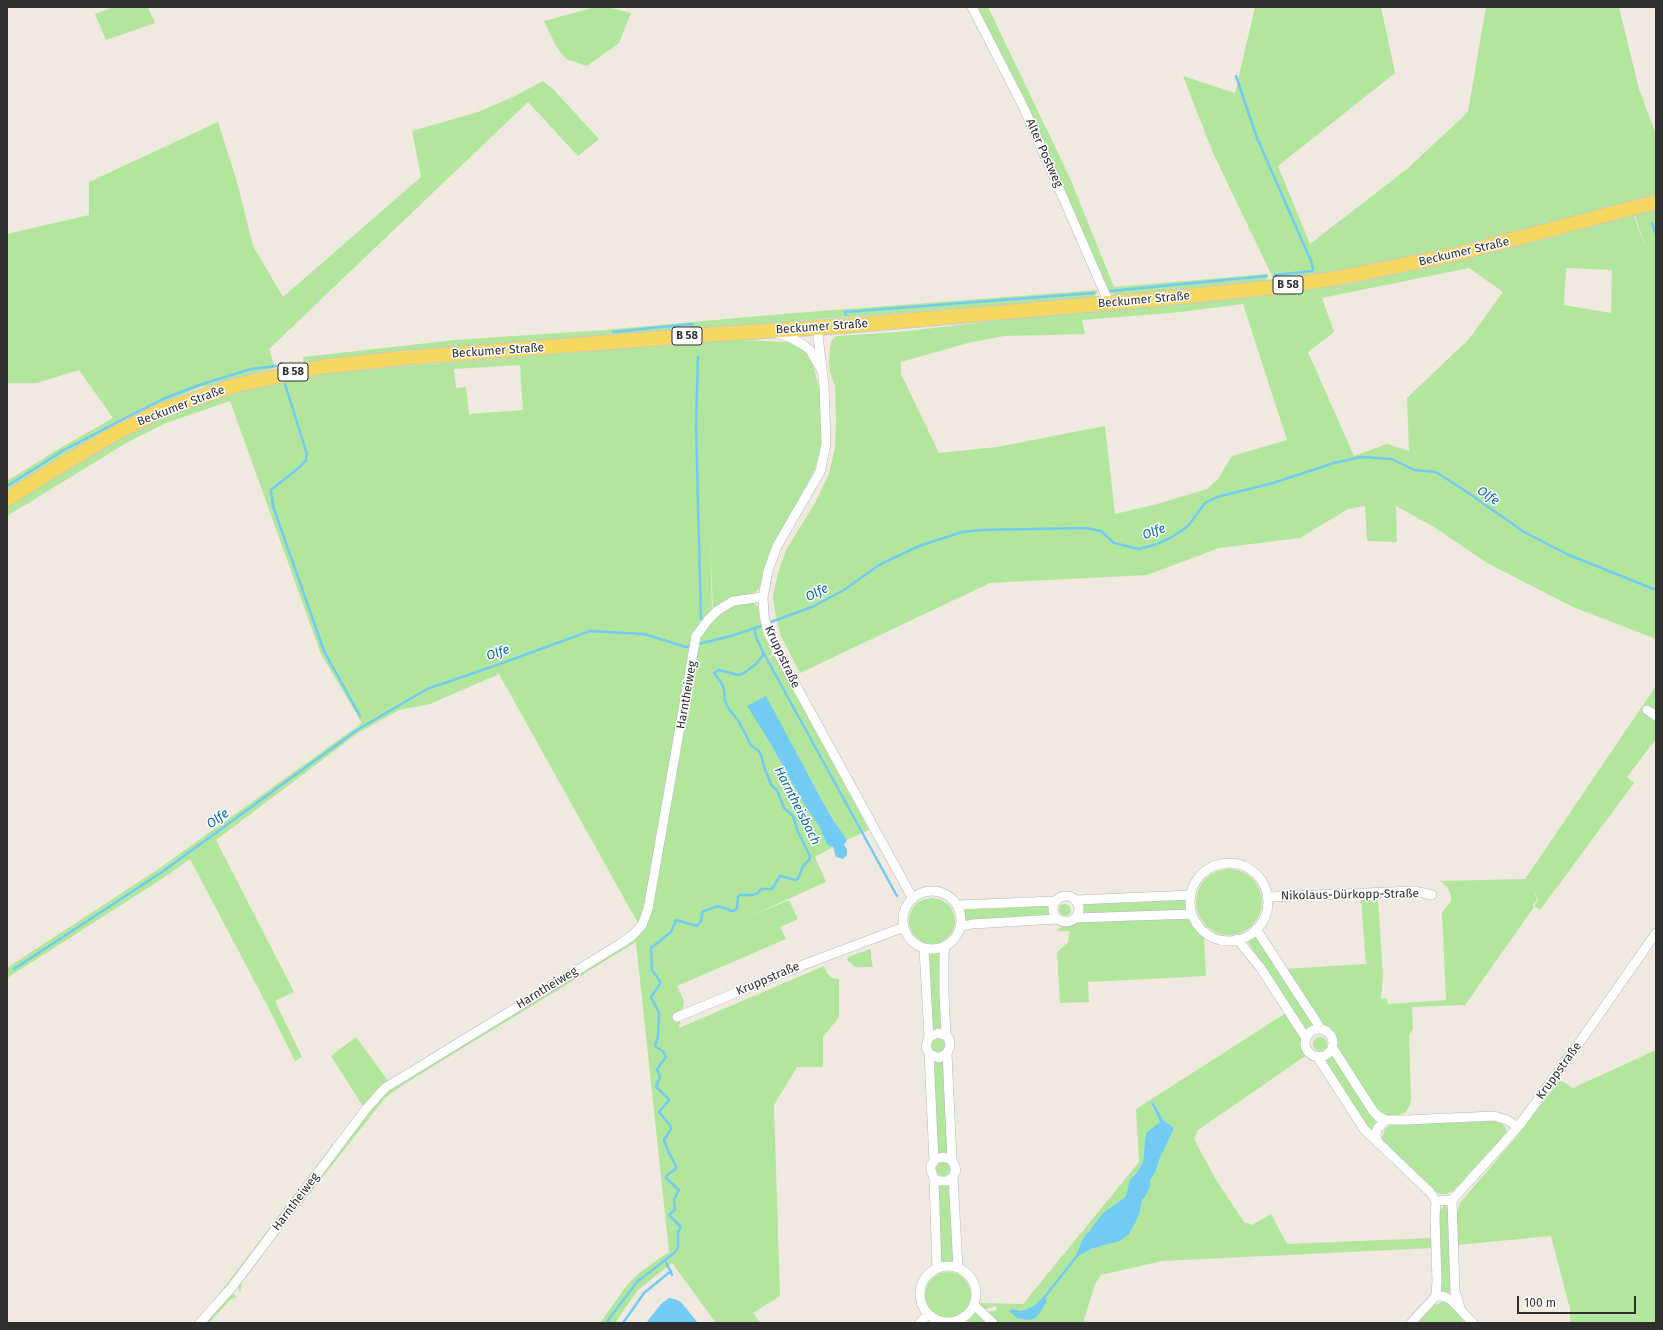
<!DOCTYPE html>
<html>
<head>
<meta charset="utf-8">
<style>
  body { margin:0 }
  #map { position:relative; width:1663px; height:1330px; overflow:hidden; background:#efe9e0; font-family:"Fira Sans",sans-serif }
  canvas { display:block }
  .frame { position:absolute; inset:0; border:8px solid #2e2e2e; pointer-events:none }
  .scale { position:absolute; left:1517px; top:1296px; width:119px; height:18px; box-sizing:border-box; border:2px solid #2e2e2e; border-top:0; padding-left:5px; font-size:12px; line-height:14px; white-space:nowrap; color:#2e2e2e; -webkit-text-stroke:3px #fff; paint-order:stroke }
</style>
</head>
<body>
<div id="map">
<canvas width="1663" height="1330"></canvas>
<div class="frame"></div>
<div class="scale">100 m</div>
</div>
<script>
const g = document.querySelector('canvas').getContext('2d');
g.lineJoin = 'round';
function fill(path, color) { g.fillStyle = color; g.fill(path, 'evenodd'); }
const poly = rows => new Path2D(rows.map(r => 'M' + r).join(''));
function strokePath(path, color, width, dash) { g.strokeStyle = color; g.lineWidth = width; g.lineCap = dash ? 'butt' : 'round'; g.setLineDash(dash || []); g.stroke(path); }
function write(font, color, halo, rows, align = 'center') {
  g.font = font + ' "Fira Sans",sans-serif'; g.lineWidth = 3; g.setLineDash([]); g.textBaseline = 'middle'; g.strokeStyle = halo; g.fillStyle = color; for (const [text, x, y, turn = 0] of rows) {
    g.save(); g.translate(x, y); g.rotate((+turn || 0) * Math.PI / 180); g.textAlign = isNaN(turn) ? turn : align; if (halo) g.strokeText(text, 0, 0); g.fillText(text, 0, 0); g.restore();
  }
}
fill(poly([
  [114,7,148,7,155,23,106,40,95,14],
  [596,7,607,7,631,13,619,43,587,66,566,59,556,46,544,21],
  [974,7,988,7,1069,176,1114,287,1268,274,1268,278,1265,281,1179,290,1115,295,1109,292],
  [1255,7,1381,7,1395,73,1278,166,1310,244,1407,169,1468,112,1486,7,1619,7,1639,89,1656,134,1656,194,1455,249,1337,273,1274,280,1213,153,1183,76,1235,93],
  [543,81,553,89,599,139,578,156,528,102,269,349,275,368,196,389,157,405,118,425,64,454,7,490,7,481,62,447,113,418,79,370,37,383,7,383,7,234,89,215,89,182,218,122,237,182,253,246,283,297,421,177,412,131,478,112,515,96],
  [1656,210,1656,639,1573,607,1487,563,1434,527,1396,506,1397,542,1367,541,1365,506,1348,509,1300,538,1219,548,1147,575,990,583,800,673,780,634,774,606,773,596,778,573,786,550,815,503,829,474,835,447,836,422,835,386,830,372,829,363,830,346,832,340,837,336,898,332,1038,316,1242,298,1339,286,1463,260,1554,237,1634,215,1638,229,1648,251,1639,229,1635,215],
  [1469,268,1503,292,1469,339,1407,398,1409,451,1387,444,1354,456,1308,352,1334,332,1322,298],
  [1566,268,1612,270,1611,313,1564,305],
  [1243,304,1287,440,1232,456,1218,479,1207,489,1157,504,1115,514,1105,426,997,447,939,453,901,374,901,362,968,343,1004,336,1085,334,1082,320,1181,312],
  [1098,290,1096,295,1091,298,403,352,304,362,303,357,455,340,604,330,782,314],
  [740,340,787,342,802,349,811,358,820,391,822,443,815,469,774,545,760,586,757,591,751,594,713,611,710,537,712,611,751,600,758,607,763,634,773,654,761,662,774,655,869,830,847,840,844,837,819,795,766,697,748,706,769,741,804,804,820,828,827,845,833,847,815,857,826,882,748,917,789,900,798,919,780,927,786,939,677,986,684,1001,679,1028,824,966,827,973,832,978,839,979,839,1017,823,1037,823,1067,797,1067,774,1105,780,1296,753,1313,761,1323,716,1323,672,1263,638,1290,615,1323,600,1323,627,1285,639,1273,669,1252,636,942,401,1086,385,1098,284,1226,242,1283,240,1293,238,1286,386,1090,621,946,639,925,499,674,430,704,399,710,358,733,216,840,294,992,275,1001,302,1057,295,1061,268,1007,190,859,168,875,7,978,7,968,160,868,362,723,321,654,230,401,166,423,128,442,7,516,7,507,70,467,126,436,163,418,228,395,263,385,346,371,677,344],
  [520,365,523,410,469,414,466,387,456,388,454,369],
  [1656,686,1656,739,1627,777,1634,783,1540,910,1534,906,1538,900,1534,890,1537,900,1533,905,1534,907,1465,1005,1412,1007,1413,1029,1409,1035,1411,1099,1410,1105,1406,1112,1396,1117,1386,1116,1379,1112,1373,1106,1335,1047,1334,1036,1330,1031,1324,1028,1285,969,1366,964,1361,900,1378,900,1383,975,1381,999,1387,998,1388,1004,1446,1000,1442,912,1451,902,1451,896,1448,888,1440,881,1525,879],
  '1196 902a33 33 0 1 1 66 0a33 33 0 1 1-66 0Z',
  '909 921a23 23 0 1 1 46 0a23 23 0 1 1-46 0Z',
  [1188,900,1188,910,1082,915,1081,904],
  '1059 910a6 6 0 1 1 12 0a6 6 0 1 1-12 0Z',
  [1049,906,1050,917,964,921,962,910],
  [1185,918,1189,920,1204,938,1206,976,1088,982,1089,1002,1060,1003,1057,952,1068,942,1070,931,1056,931,1063,926,1068,926,1076,922],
  [1257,936,1315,1027,1306,1034,1248,942],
  [871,949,871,958,873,967,855,967,847,960,848,957],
  [940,951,943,1029,932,1030,928,953],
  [1286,1013,1304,1040,1305,1050,1308,1054,1198,1130,1194,1139,1215,1178,1244,1222,1252,1225,1271,1214,1287,1244,1432,1238,1432,1248,1162,1261,1101,1275,1095,1284,1083,1323,996,1323,987,1315,989,1312,997,1310,996,1306,982,1310,980,1303,1023,1304,1139,1162,1136,1109],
  [1153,1103,1164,1121,1172,1126,1174,1129,1159,1160,1156,1171,1150,1180,1150,1187,1145,1197,1142,1200,1140,1212,1120,1241,1091,1249,1077,1257,1082,1240,1103,1213,1126,1196,1134,1174,1138,1171,1143,1161,1144,1148,1160,1122,1151,1104],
  [1043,1297,1029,1320,1013,1309,1021,1311,1027,1309,1035,1305],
  [356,1037,389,1082,364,1108,331,1056],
  '1313 1044a7 7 0 1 1 14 0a7 7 0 1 1-14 0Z',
  '931 1045a7 7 0 1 1 14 0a7 7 0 1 1-14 0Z',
  [1656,1050,1656,1323,1570,1323,1570,1309,1551,1236,1457,1245,1456,1215,1460,1203,1517,1136,1560,1080,1573,1088],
  [1333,1055,1377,1124,1371,1133,1324,1061],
  [944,1061,949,1153,937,1154,933,1062],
  [1495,1121,1501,1123,1505,1127,1507,1133,1454,1190,1447,1194,1441,1194,1433,1191,1385,1145,1382,1138,1385,1129,1390,1125],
  [333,1144,334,1147,231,1285,198,1323,194,1323,220,1293],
  '936 1169a7 7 0 1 1 14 0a7 7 0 1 1-14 0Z',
  [939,1185,950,1185,954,1264,941,1265],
  [1444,1205,1449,1208,1451,1292,1448,1294,1441,1292,1438,1219,1440,1211],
  '925 1295a23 23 0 1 1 46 0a23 23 0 1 1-46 0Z',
  [232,1293,237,1297,230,1300,209,1323,203,1323],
  [1443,1301,1448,1302,1461,1316,1464,1323,1416,1323,1429,1309],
  [975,1312,988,1323,969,1323,966,1321,970,1318]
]), '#b2e69c');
fill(poly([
  [766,696,819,795,834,821,847,840,844,845,847,849,847,855,843,859,836,857,833,847,827,845,820,828,804,804,769,741,747,706],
  [1153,1102,1164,1121,1172,1126,1174,1129,1159,1160,1156,1171,1150,1180,1150,1187,1145,1197,1142,1200,1140,1212,1135,1223,1129,1234,1120,1241,1091,1249,1077,1257,1076,1256,1082,1240,1103,1213,1126,1196,1130,1180,1138,1171,1143,1161,1146,1133,1160,1122,1151,1103],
  [1043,1297,1046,1299,1046,1303,1039,1314,1034,1319,1029,1320,1017,1318,1009,1311,1013,1309,1021,1311,1027,1309,1035,1305],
  [669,1298,675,1299,681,1302,698,1323,646,1323,661,1304]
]), '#72cbf3');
strokePath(poly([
  [1236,76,1257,138,1311,261,1313,269,1312,271,1275,275],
  [1652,223,1656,235],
  [1111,291,1266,276],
  [846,315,845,312,1094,293],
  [613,332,692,324,693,327],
  [698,357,696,425,701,619],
  [285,384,307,454,306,460,301,466,271,490,273,506,324,651,360,716],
  [7,486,64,450,127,417,163,399,199,385,251,369,276,366],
  [768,623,812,607,844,590,879,565,919,546,962,532,981,530,1086,528,1101,531,1114,543,1139,549,1157,544,1172,537,1188,526,1205,503,1217,497,1273,483,1334,463,1361,457,1392,459,1414,470,1436,472,1467,492,1524,532,1569,555,1656,590],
  [763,652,897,896],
  [14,969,162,872,357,730,427,689,497,665,590,631,644,634,686,647,731,636,764,625],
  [665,1260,672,1275],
  [1044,1298,1076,1257],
  [606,1323,637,1282,674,1253,678,1248,678,1232,681,1227,669,1215,675,1210,674,1199,679,1190,666,1178,667,1175,676,1169,676,1166,668,1151,664,1140,671,1129,670,1125,659,1112,669,1100,668,1098,656,1087,660,1077,657,1069,666,1057,663,1051,656,1047,655,1045,658,1037,659,1013,651,997,660,984,660,981,652,970,651,948,671,932,676,920,697,926,701,921,702,913,704,911,718,906,732,911,735,910,737,908,738,897,740,895,752,895,758,893,761,889,772,889,780,876,795,880,798,879,803,866,809,860,810,856,798,832,793,816,784,808,777,790,772,786,764,767,761,755,759,751,751,745,739,722,727,706,725,700,724,689,721,682,714,673,719,670,738,675,744,673,756,664,763,655,763,652,756,637,755,631,756,627],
  [623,1323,644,1293,671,1271]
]), '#72cbf3', 2.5);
const street = poly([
  [972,7,1024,108,1109,303],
  [817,328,824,385,826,444,820,472,777,546,768,571,763,597,764,615,768,632,777,651,913,899],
  [777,333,793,339,805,346,810,350,821,369],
  [1647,710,1656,716],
  '1190 902a39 39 0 1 1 78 0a39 39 0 1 1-78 0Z',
  '903 920a29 29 0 1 1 58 0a29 29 0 1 1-58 0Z',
  '1053 909a13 13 0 1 1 26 0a13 13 0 1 1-26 0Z',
  [1267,897,1414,891,1432,895],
  [1076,900,1191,895],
  [957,905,1056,901],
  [1076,918,1192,914],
  [960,927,972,924,1057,919],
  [1256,929,1321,1029],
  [1237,939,1260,967,1306,1038],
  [924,948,929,1037,926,1046,929,1054,934,1161],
  [677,1017,803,965,904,927],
  '1305 1043a14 14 0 1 1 28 0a14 14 0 1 1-28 0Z',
  [929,1037,938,1033,946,1036],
  [1332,1047,1373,1111,1379,1117,1386,1120,1406,1120,1494,1116,1507,1120,1518,1127],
  [929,1054,939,1058,947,1053],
  [1317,1056,1364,1129,1430,1192,1436,1201],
  [1378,1143,1376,1136,1377,1129,1386,1120],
  [953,1177,958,1268],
  [934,1178,939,1181,947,1181,953,1177,956,1170,952,1160,947,1053,950,1046,949,1039,946,1036,944,994,944,955,945,946],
  [1452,1200,1455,1291,1460,1308],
  [1436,1201,1452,1200,1518,1127,1577,1046,1656,933],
  '920 1294a28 28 0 1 1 56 0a28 28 0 1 1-56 0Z',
  [937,1269,934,1178,931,1170,931,1165,936,1159,943,1157,952,1160],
  [1436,1296,1443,1296,1451,1300,1473,1323],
  [974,1305,993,1323],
  [200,1323,232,1287,366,1109,385,1088,620,944,633,935,642,925,648,909,696,636,708,620,717,611,733,601,763,597],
  [920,1323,928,1314],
  [1411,1323,1436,1296,1437,1281,1435,1218,1436,1201]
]);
const primary = poly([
  [7,499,68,461,120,431,160,411,233,386,321,367,403,358,718,334,844,326,1180,297,1276,287,1338,278,1457,254,1656,202]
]);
strokePath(street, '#b4b6c1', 10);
strokePath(primary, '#c9c9c9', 16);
strokePath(street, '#fff', 9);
strokePath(primary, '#f5d85f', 14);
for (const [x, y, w] of [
  [1288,285,30],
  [687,336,30],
  [293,372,30]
]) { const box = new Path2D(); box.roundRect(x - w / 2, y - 9, w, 18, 3); g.fillStyle = '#fff'; g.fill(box); strokePath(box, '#2e2e2e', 1); }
write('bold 11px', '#2e2e2e', null, [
  ["B 58",1288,285],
  ["B 58",687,336],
  ["B 58",293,372]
]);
write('12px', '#2e2e2e', '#fff', [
  ["Alter Postweg",1044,153,66],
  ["Beckumer Straße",1464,252,-13],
  ["Beckumer Straße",1144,300,-5],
  ["Beckumer Straße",822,327,-4],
  ["Beckumer Straße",498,351,-4],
  ["Beckumer Straße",181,406,-21],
  ["Kruppstraße",782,657,65],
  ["Harntheiweg",687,695,-80],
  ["Nikolaus-Dürkopp-Straße",1350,895,-1],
  ["Kruppstraße",768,979,-23],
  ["Harntheiweg",547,988,-31],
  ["Kruppstraße",1559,1071,-54],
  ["Harntheiweg",296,1202,-53]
]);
write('italic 13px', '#0a69a5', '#fff', [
  ["Olfe",1488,496,34],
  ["Olfe",1154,532,-20],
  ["Olfe",817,593,-27],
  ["Olfe",498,653,-19],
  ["Harntheisbach",797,806,63],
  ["Olfe",218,819,-36]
]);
</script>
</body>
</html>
